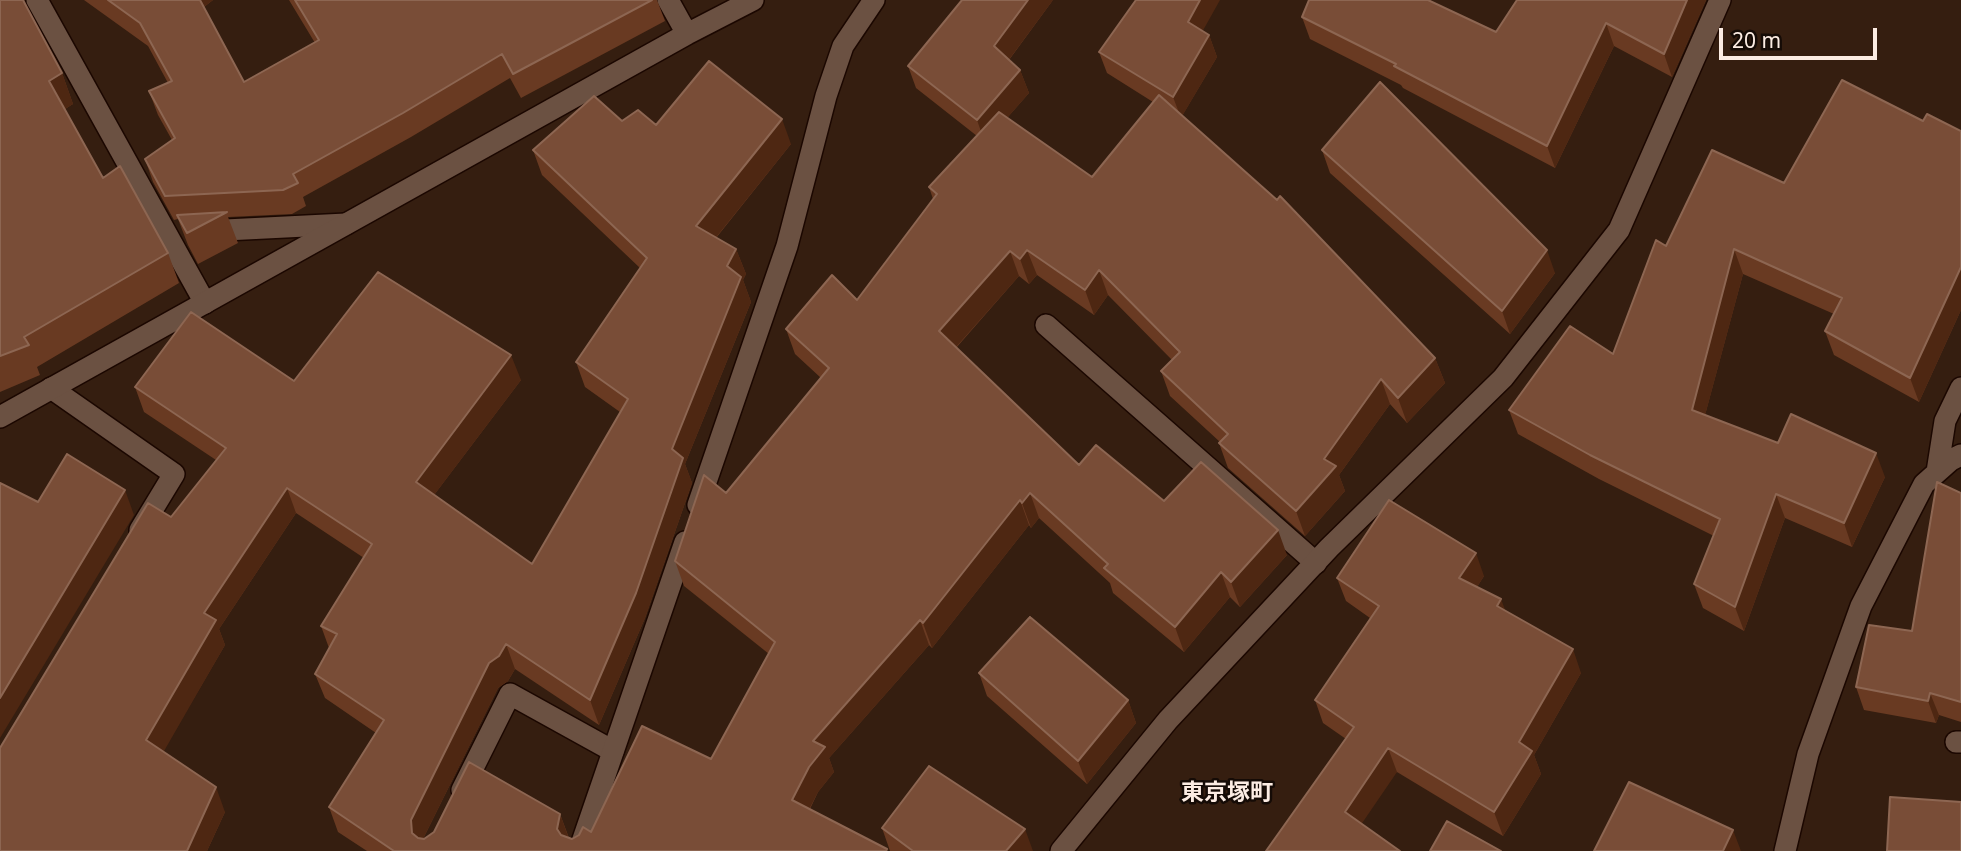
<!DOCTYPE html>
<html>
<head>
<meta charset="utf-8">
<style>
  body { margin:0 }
  #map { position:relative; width:1961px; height:851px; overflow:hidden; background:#351e10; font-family:"Noto Sans",sans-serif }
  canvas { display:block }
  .scale { position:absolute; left:1719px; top:28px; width:158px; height:32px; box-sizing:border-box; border:4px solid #fcece3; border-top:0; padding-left:9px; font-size:21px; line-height:24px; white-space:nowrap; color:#fcece3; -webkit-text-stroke:5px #150b06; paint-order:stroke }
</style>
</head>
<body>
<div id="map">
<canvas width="1961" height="851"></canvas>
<div class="scale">20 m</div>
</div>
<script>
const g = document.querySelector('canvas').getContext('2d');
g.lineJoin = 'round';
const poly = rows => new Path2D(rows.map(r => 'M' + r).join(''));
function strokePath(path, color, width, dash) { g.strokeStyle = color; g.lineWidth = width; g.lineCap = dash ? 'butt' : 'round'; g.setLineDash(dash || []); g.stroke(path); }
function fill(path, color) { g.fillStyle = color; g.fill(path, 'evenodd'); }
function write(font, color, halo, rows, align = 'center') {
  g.font = font + ' "Noto Sans","Noto Sans JP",sans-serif'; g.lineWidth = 5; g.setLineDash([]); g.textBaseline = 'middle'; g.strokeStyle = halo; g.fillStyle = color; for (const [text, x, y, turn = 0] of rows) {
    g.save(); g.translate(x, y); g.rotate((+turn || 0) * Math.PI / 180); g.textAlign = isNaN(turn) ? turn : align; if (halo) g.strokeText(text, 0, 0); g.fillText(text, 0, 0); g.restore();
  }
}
const service = poly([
  [37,0,205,303],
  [205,231,346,224],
  [1046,325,1316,563],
  [51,388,174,474,140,530],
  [1956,742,1961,742],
  [462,790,510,694,613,751]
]);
const minor = poly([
  [668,0,687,34],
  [0,417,687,34,753,0],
  [1937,472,1945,421,1961,388],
  [698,505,787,246,826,96,843,46,874,0],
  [579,851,685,542],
  [1061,851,1168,720,1329,548,1503,378,1619,230,1720,0],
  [1785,851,1808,754,1861,606,1924,484,1951,460,1961,455]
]);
strokePath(service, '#1b0700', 24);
strokePath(minor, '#1b0700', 24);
strokePath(service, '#6b5142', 21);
strokePath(minor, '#6b5142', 21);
fill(poly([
  [0,0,62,73,73,104,65,109,103,178,168,253,179,283,37,367,40,375,0,392],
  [84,0,213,0,204,7,244,82,315,43,289,0,657,0,665,21,521,98,510,78,411,137,303,197,306,206,292,214,228,217,238,243,198,264,188,245,178,219,174,220,153,182,145,159,172,140,158,115,149,91,168,83,148,46],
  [1053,0,1009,60,1020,70,1029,93,1007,118,1092,177,1153,102,1107,73,1099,52,1203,31,1209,35,1217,57,1182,116,1435,358,1445,383,1407,423,1390,404,1339,475,1345,491,1305,536,1228,468,1219,443,1220,442,1170,396,1161,371,1172,360,1108,295,1094,315,1037,275,1029,284,1019,276,956,348,1079,465,1287,555,1240,607,1230,597,1184,652,1113,593,1110,583,1039,518,1031,528,1029,525,932,648,929,645,829,758,834,772,818,792,810,809,888,851,367,851,338,832,329,807,376,733,325,698,315,674,329,648,321,626,364,558,296,513,219,629,225,645,163,751,225,812,207,851,0,851,2,746,171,517,216,460,144,412,135,387,294,381,521,380,434,495,532,564,620,412,585,387,576,362,640,268,542,175,533,150,622,121,791,144,716,238,736,249,746,274,743,280,751,302,685,464,692,483,645,618,599,725,515,669,508,681,498,688,423,839,560,814,569,838,572,839,591,832,711,759,769,654,684,586,675,561,726,493,821,378,795,354,786,329,857,300,933,199,929,187,977,136,916,88,908,66],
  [1517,0,1706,0,1672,77,1614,46,1555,168,1403,88,1401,85,1310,39,1302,17,1496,32],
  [1923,121,1961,131,1961,310,1919,402,1834,355,1825,331,1834,314,1743,274,1705,415,1778,443,1885,477,1852,547,1785,518,1744,631,1703,608,1694,584,1714,536,1599,479,1518,434,1509,410,1613,354,1666,246,1784,183],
  [1322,150,1555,273,1510,334,1330,173],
  [1961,493,1961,722,1939,715,1936,723,1864,710,1856,687,1912,631],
  [1484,576,1477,587,1581,673,1534,755,1541,774,1503,836,1397,772,1266,851,1346,739,1323,723,1315,700,1370,618,1346,601,1337,578],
  [979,673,1128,700,1136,723,1087,784,987,696],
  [882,828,1033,851,890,851]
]), '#693a22');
fill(poly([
  [197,0,213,0,201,9],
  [1028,0,1053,0,1002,69,994,46],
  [1200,0,1220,0,1196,43,1188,22],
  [1687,0,1706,0,1672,77,1664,54],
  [1606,23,1614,46,1555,168,1547,146],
  [1209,35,1217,57,1181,118,1173,97],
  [1020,70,1029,93,985,143,977,120],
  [62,73,73,104,60,112,49,81],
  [782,119,791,144,705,251,696,226],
  [736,249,746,274,743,280,751,302,685,464,692,483,645,618,599,725,590,700,672,449,727,266],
  [1734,249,1743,274,1700,434,1692,410],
  [1027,250,1037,275,1029,284,1020,259],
  [1547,250,1555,273,1510,334,1502,311],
  [1010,251,1019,276,948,356,939,331],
  [1961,267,1961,310,1919,402,1910,378],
  [1099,270,1108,295,1094,315,1085,290],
  [511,355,521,380,425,507,416,482],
  [1435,358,1445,383,1407,423,1398,398],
  [1381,379,1390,404,1339,475,1345,491,1305,536,1296,511,1324,459],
  [1876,453,1885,477,1852,547,1844,523],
  [287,488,296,513,219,629,225,645,156,765,146,740,204,613],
  [125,490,134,515,0,738,0,698],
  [1030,493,1039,518,1031,528,1022,503],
  [1776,494,1785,518,1744,631,1735,607],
  [1020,500,1029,525,932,648,923,623],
  [1278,530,1287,555,1240,607,1231,582],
  [1476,553,1484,576,1468,601,1459,578],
  [1221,572,1230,597,1184,652,1175,627],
  [1501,599,1510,623,1497,606],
  [920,620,929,645,829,758,834,772,818,792,801,825,792,800,813,741],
  [506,644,515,669,508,681,498,688,420,845,412,833,411,820,489,663],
  [1573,649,1581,673,1534,755,1541,774,1503,836,1494,812,1519,742],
  [1930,693,1939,715,1936,723,1928,701],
  [1128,700,1136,723,1087,784,1078,761],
  [1388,748,1397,772,1354,835,1345,812],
  [216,787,225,812,207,851,187,851],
  [560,814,569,839,567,851,557,829],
  [1025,829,1033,851,1006,851],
  [1733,830,1741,851,1723,851]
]), '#4e2712');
const building = poly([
  [0,0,23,0,62,73,49,81,103,178,120,166,168,253,24,337,29,345,0,356,0,0],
  [108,0,200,0,244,82,319,40,295,0,652,0,513,74,502,54,403,113,293,174,298,183,283,190,165,196,145,159,175,138,149,91,172,81,140,23,108,0],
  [962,0,1028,0,994,46,1020,70,977,120,908,66,962,0],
  [1136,0,1200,0,1188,22,1209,35,1173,97,1099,52,1136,0],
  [1309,0,1428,0,1496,32,1517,0,1687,0,1664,54,1606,23,1547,146,1394,66,1396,64,1302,17,1309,0],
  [709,61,782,119,696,226,736,249,727,266,741,277,672,449,683,458,636,593,590,700,506,644,499,656,489,663,411,820,412,833,418,838,424,839,434,832,469,762,560,814,557,829,561,835,572,839,579,835,583,827,591,832,642,726,711,759,775,642,675,561,704,475,726,493,829,368,786,329,832,275,857,300,937,194,929,187,999,112,1092,177,1159,95,1277,200,1280,196,1435,358,1398,398,1381,379,1324,459,1336,466,1296,511,1219,443,1228,434,1161,371,1180,352,1099,270,1085,290,1027,250,1020,259,1010,251,939,331,1079,465,1096,445,1164,501,1201,462,1278,530,1231,582,1221,572,1175,627,1104,568,1108,564,1030,493,1022,503,1020,500,923,623,920,620,813,741,825,747,809,767,792,800,887,849,886,851,394,851,329,807,384,720,315,674,337,634,321,626,372,544,287,488,204,613,216,620,146,740,216,787,187,851,0,851,0,748,148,503,171,517,226,448,135,387,191,312,294,381,378,272,511,355,416,482,532,564,628,399,576,362,647,258,533,150,594,96,622,121,638,110,656,125,709,61],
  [1842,80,1923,121,1927,114,1961,131,1961,267,1910,378,1825,331,1842,298,1734,249,1692,410,1778,443,1791,414,1876,453,1844,523,1776,494,1735,607,1694,584,1720,519,1590,455,1509,410,1570,326,1613,354,1656,240,1666,246,1712,150,1784,183,1842,80],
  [1380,82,1547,250,1502,311,1322,150,1380,82],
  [227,212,187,233,177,215,227,212],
  [67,454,125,490,0,698,0,483,38,502,67,454],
  [1937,482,1961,493,1961,702,1930,693,1928,701,1856,687,1869,625,1912,631,1937,482],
  [1389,500,1476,553,1459,578,1501,599,1497,606,1573,649,1519,742,1532,751,1494,812,1388,748,1345,812,1400,851,1266,851,1354,727,1315,700,1379,606,1337,578,1389,500],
  [1030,617,1128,700,1078,761,979,673,1030,617],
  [929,766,1025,829,1006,851,913,851,882,828,929,766],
  [1629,782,1733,830,1723,851,1594,851,1629,782],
  [1890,797,1961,802,1961,851,1887,851,1890,797],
  [1447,821,1501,851,1430,851,1447,821]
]);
fill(building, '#794d37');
strokePath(building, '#8d6652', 2);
write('bold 23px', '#fcece3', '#150b06', [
  ["東京塚町",1227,793]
]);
</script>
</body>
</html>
